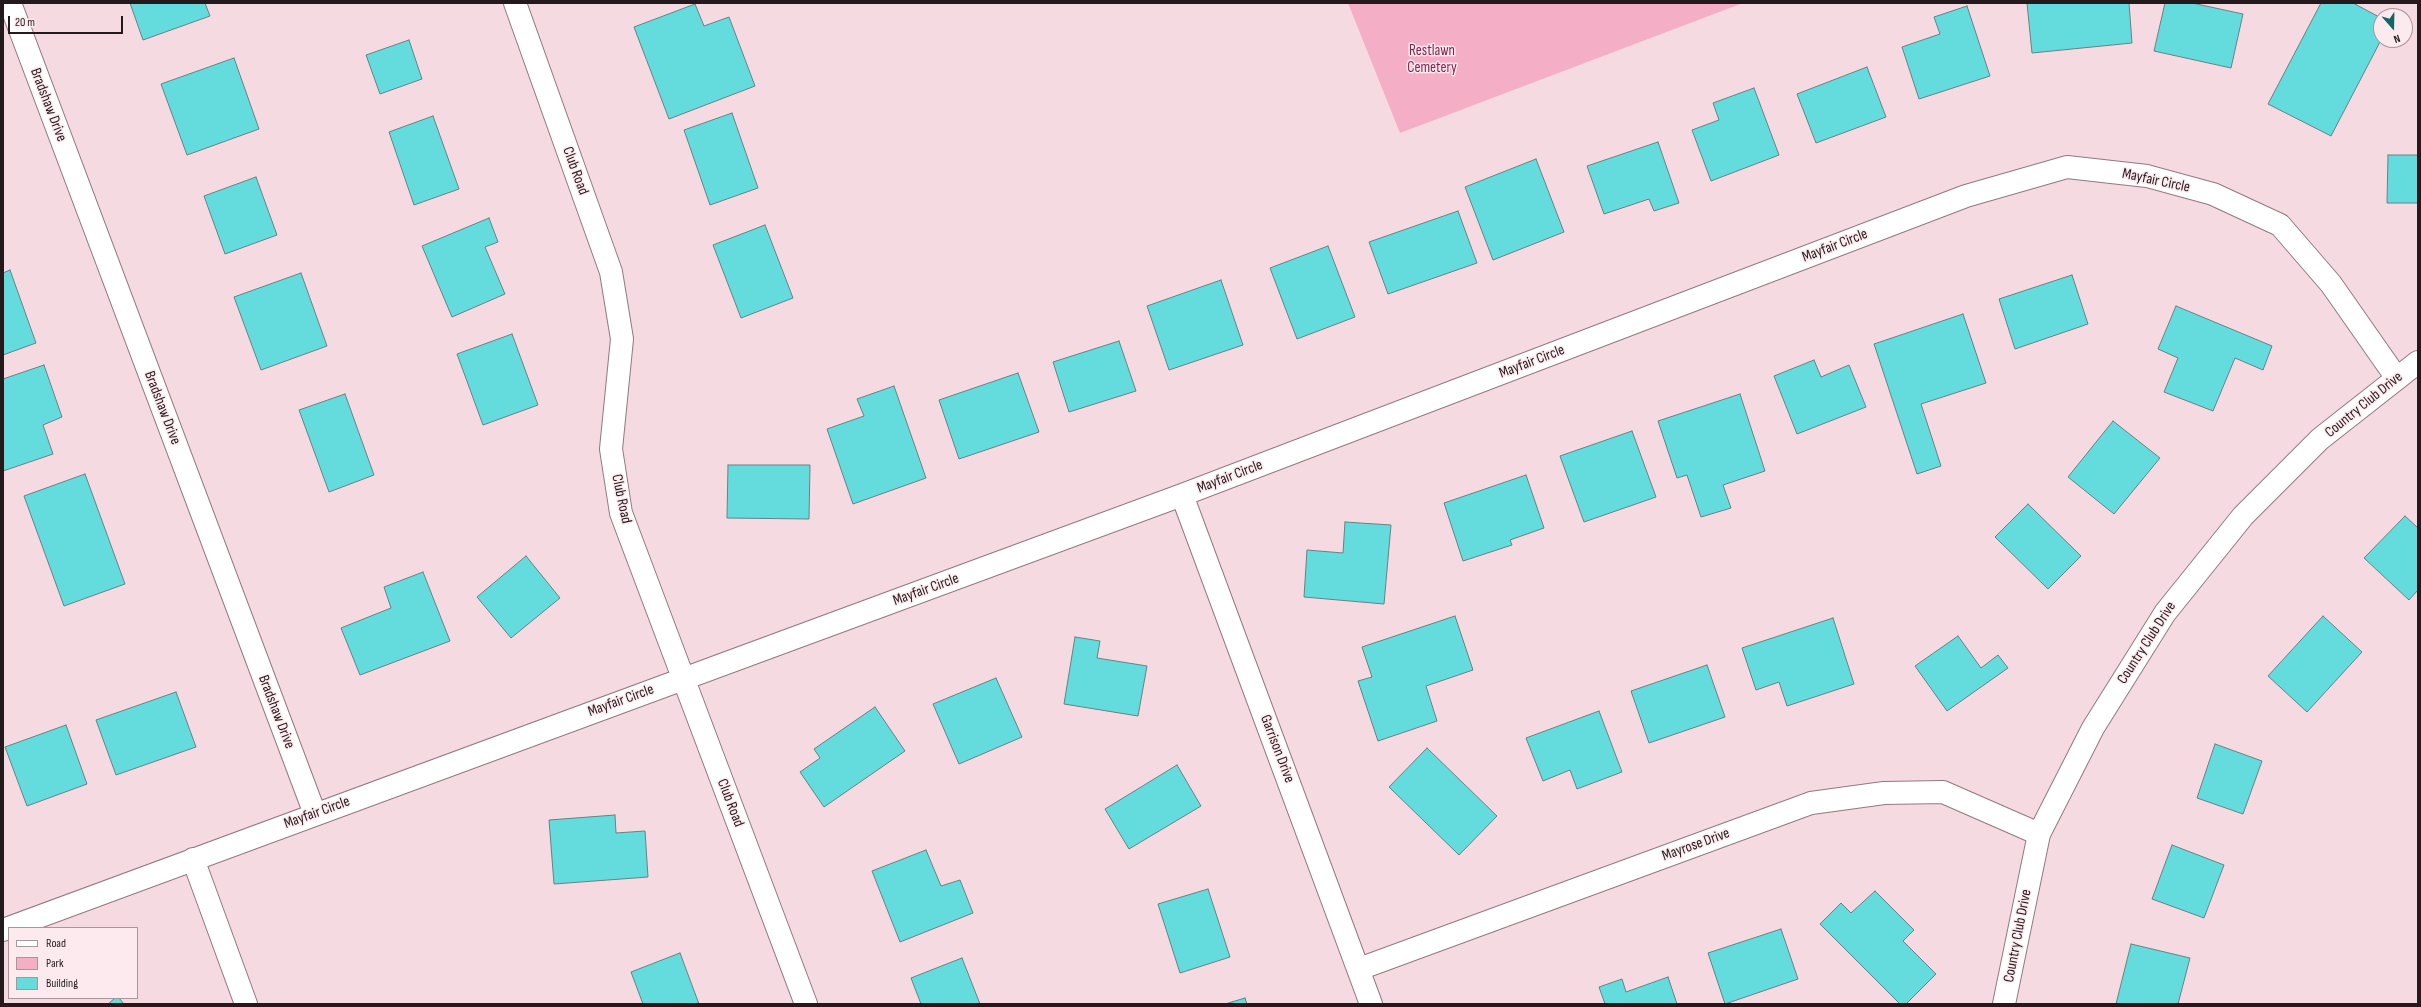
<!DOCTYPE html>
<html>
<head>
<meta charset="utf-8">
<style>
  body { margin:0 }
  #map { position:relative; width:2421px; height:1007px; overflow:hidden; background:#f6dae2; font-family:"Sofia Sans Condensed",sans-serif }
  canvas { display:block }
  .frame { position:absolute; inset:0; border:4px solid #241a1d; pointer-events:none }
  .legend { position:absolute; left:8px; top:927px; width:130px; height:72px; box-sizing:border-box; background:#fceaef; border:1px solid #a6979b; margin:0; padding:5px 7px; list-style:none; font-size:12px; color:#241a1d }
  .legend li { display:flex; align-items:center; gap:8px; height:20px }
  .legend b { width:20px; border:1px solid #a6979b }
  .north { position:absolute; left:2373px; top:8px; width:40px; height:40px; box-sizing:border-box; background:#fceaef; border:1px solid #a6979b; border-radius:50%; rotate:160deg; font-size:11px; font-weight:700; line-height:16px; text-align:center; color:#241a1d }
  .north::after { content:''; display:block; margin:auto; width:14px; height:18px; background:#166566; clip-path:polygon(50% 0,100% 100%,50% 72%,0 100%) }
  .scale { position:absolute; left:8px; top:16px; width:115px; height:18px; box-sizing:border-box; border:2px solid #241a1d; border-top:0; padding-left:5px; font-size:12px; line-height:14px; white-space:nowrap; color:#241a1d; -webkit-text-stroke:3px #fceaef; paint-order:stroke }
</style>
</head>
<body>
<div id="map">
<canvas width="2421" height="1007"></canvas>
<div class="frame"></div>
<ul class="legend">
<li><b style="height:5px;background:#fff"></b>Road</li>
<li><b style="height:11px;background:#f4aec6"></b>Park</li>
<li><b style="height:11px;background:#64dcde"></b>Building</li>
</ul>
<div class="north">N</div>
<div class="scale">20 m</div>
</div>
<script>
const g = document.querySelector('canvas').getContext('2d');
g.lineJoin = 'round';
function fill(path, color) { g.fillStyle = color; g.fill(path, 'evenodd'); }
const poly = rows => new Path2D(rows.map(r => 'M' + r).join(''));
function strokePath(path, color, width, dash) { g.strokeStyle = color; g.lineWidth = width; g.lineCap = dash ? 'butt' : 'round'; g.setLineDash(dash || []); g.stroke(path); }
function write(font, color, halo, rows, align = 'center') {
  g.font = font + ' "Sofia Sans Condensed",sans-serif'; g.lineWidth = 3; g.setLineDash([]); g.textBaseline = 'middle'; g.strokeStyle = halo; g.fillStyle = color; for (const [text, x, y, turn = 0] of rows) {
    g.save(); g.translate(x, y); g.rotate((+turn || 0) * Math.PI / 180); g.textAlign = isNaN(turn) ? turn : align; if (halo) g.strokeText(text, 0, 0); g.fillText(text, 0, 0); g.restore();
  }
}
fill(poly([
  [1348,3,1743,3,1400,133]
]), '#f4aec6');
const building = poly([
  [130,3,205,3,210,16,143,40,130,3],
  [2027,3,2129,3,2132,43,2032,53,2027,3],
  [2165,3,2192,3,2243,14,2231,68,2154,51,2165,3],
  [2321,3,2353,3,2381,18,2381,40,2331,136,2268,104,2321,3],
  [695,4,704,26,729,17,755,86,669,119,634,27,695,4],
  [1967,6,1990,76,1919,99,1902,47,1940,34,1934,17,1967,6],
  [409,40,422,79,380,94,366,55,409,40],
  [234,58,259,129,187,155,161,84,234,58],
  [1867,67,1886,117,1816,143,1797,94,1867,67],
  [1754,88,1779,155,1711,181,1692,130,1719,120,1713,103,1754,88],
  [732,113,758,188,710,205,684,130,732,113],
  [433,116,459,189,414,205,389,132,433,116],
  [1658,142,1679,203,1654,211,1649,199,1604,214,1587,166,1658,142],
  [2388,155,2418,155,2418,203,2387,203,2388,155],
  [1536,159,1564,232,1493,260,1465,187,1536,159],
  [256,177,277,235,225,254,204,196,256,177],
  [1458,211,1477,263,1388,294,1369,242,1458,211],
  [489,218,498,242,485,247,505,294,452,317,422,246,489,218],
  [765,225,793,298,741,318,713,245,765,225],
  [1328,246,1355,317,1297,339,1270,268,1328,246],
  [10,270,36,343,3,355,3,273,10,270],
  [301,273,327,346,261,370,234,297,301,273],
  [2072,275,2088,324,2015,349,1999,299,2072,275],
  [1221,280,1243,345,1169,370,1147,306,1221,280],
  [2176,306,2272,346,2263,370,2235,358,2213,411,2164,392,2178,358,2158,349,2176,306],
  [1963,314,1986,383,1921,404,1941,466,1917,474,1874,344,1963,314],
  [512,334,538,405,483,425,457,354,512,334],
  [1119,341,1136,391,1069,412,1053,362,1119,341],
  [1814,360,1821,377,1849,365,1866,407,1797,434,1774,376,1814,360],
  [44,365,62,417,43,425,53,454,3,471,3,379,44,365],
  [1018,373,1039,432,959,459,939,400,1018,373],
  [894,386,926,478,853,504,827,429,864,416,857,399,894,386],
  [345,394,374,475,329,492,299,410,345,394],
  [1740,394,1765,471,1723,485,1731,508,1701,517,1687,475,1677,478,1658,421,1740,394],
  [2113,421,2160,458,2114,514,2068,477,2113,421],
  [1632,431,1656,497,1584,522,1560,456,1632,431],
  [728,465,810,465,809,519,727,518,728,465],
  [85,474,125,584,64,606,24,496,85,474],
  [1526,475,1544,528,1510,540,1512,545,1463,561,1444,503,1526,475],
  [2028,504,2081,556,2048,589,1995,537,2028,504],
  [2405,516,2418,528,2418,590,2409,600,2364,558,2405,516],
  [1345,522,1391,525,1384,604,1304,597,1307,550,1343,553,1345,522],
  [526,556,560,598,511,638,477,597,526,556],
  [423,572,450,641,360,675,341,628,391,608,384,587,423,572],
  [1455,616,1473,670,1426,686,1437,721,1378,741,1358,681,1372,677,1362,647,1455,616],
  [2323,616,2362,652,2307,712,2268,676,2323,616],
  [1833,618,1854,684,1787,706,1779,682,1756,690,1742,648,1833,618],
  [1958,636,1981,668,1998,655,2008,668,1947,711,1915,666,1958,636],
  [1075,637,1100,641,1097,658,1147,666,1138,716,1064,704,1075,637],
  [1707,665,1725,717,1649,743,1631,691,1707,665],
  [996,678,1022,737,959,764,933,704,996,678],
  [176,692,196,747,116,775,96,720,176,692],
  [875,707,905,751,824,807,800,772,820,758,814,749,875,707],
  [1599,711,1622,772,1577,789,1570,770,1543,781,1526,738,1599,711],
  [66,725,87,784,27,806,5,747,66,725],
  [2215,744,2262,761,2243,814,2197,798,2215,744],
  [1427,748,1497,816,1459,855,1389,787,1427,748],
  [1177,765,1201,806,1129,849,1105,809,1177,765],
  [615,815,616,833,645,831,648,877,554,884,549,820,615,815],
  [2172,845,2224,865,2204,918,2152,899,2172,845],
  [926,850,941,886,960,880,973,913,900,942,872,871,926,850],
  [1208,889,1230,957,1180,973,1158,904,1208,889],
  [1875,891,1914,930,1903,941,1936,974,1906,1004,1900,1004,1820,924,1841,903,1851,913,1875,891],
  [1781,929,1798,979,1725,1004,1708,953,1781,929],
  [2131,944,2190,958,2178,1004,2116,1004,2131,944],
  [680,953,699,1004,643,1004,631,972,680,953],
  [962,958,980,1004,921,1004,911,978,962,958],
  [1668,977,1677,1004,1605,1004,1599,987,1622,979,1626,992,1668,977],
  [115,998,119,998,124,1004,108,1004,115,998],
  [1245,998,1247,1004,1225,1004,1245,998]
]);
fill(building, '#64dcde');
strokePath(building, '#658282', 1);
const minor = poly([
  [10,3,315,814],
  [515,3,611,272,622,339,611,449,621,513,806,1004],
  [1182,495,1371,1004],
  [193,859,246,1004],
  [3,930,1182,495,1966,196,2067,167,2147,176,2213,194,2280,225,2331,284,2396,377],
  [1359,969,1811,803,1884,793,1943,792,2039,834]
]);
const tertiary = poly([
  [2004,1004,2039,834,2093,728,2165,613,2243,516,2320,439,2418,362]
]);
strokePath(minor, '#927981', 24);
strokePath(tertiary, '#927981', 24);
strokePath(minor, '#fff', 22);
strokePath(tertiary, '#fff', 22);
write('15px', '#84224e', '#fceaef', [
  ["Restlawn",1432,51],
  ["Cemetery",1432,68]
]);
write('15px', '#241a1d', '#fceaef', [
  ["Bradshaw Drive",48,105,69],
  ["Club Road",575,171,70],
  ["Mayfair Circle",2156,181,12],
  ["Mayfair Circle",1835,246,-21],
  ["Mayfair Circle",1532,362,-21],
  ["Country Club Drive",2364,405,-39],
  ["Bradshaw Drive",162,408,69],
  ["Mayfair Circle",1230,477,-21],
  ["Club Road",621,499,78],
  ["Mayfair Circle",926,590,-20],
  ["Country Club Drive",2147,643,-57],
  ["Mayfair Circle",621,701,-20],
  ["Bradshaw Drive",276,712,69],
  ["Garrison Drive",1277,749,69],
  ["Club Road",730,803,69],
  ["Mayfair Circle",317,813,-20],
  ["Mayrose Drive",1696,845,-20],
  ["Country Club Drive",2018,936,-79]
]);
</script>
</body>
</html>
